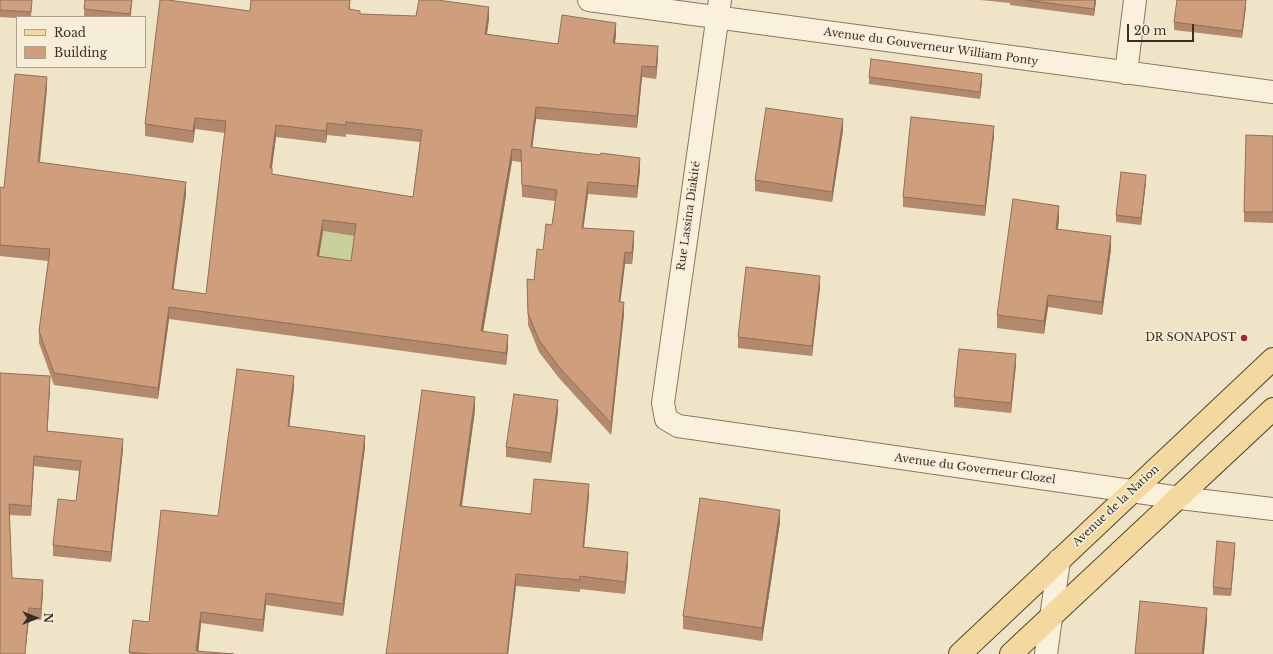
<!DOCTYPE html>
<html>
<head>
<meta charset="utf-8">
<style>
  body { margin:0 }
  #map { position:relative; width:1273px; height:654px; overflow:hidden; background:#f0e4c8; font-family:"Libre Baskerville",serif }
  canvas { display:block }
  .legend { position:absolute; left:16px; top:16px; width:130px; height:52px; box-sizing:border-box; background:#f7eed8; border:1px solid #ada18e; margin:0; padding:5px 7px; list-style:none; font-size:12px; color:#3d2e20 }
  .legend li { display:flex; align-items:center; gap:8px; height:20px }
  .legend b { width:20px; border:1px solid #ada18e }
  .north { position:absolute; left:16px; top:598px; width:40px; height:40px; -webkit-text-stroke:3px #f7eed8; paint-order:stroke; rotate:90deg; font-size:11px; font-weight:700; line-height:16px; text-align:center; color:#3d2e20 }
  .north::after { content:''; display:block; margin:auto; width:14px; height:18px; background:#3d2e20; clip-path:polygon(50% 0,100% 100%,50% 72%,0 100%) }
  .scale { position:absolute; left:1127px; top:24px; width:67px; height:18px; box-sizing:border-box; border:2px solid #3d2e20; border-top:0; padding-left:5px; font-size:12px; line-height:14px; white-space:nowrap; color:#3d2e20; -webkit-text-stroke:3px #f7eed8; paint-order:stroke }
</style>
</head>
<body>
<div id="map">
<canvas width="1273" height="654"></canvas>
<ul class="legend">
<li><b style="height:5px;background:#f3d9a0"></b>Road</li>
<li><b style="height:11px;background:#cf9f7d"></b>Building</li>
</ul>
<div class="north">N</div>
<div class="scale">20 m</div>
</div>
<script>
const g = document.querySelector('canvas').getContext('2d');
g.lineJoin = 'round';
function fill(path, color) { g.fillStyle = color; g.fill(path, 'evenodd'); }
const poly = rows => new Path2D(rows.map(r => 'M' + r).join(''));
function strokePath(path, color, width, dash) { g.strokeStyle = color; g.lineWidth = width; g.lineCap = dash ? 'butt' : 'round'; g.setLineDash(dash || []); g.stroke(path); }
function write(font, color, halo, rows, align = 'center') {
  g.font = font + ' "Libre Baskerville",serif'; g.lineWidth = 3.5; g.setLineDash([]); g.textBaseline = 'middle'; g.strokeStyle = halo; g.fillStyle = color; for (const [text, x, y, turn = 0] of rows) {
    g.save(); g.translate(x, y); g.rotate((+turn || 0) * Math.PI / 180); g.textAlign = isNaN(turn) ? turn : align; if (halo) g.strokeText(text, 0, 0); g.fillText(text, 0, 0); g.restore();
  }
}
fill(poly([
  [323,231,356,236,351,273,317,268]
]), '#c9cf9b');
const minor = poly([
  [589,0,1273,92],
  [720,0,663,403,666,419,678,426,1180,498,1273,509],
  [1126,73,1135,0],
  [1046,654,1059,560]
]);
const major = poly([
  [960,654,1273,359],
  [1011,654,1273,409]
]);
strokePath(minor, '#8d765c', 24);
strokePath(major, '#5b4430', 24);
strokePath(minor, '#faf1dc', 22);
strokePath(major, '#f3d9a0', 22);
fill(poly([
  [0,0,32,0,31,17,17,17,17,18,0,17],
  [85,0,132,0,131,17,93,17,84,16],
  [350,0,350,9,360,14,489,19,487,34,558,44,616,35,615,43,658,58,656,79,642,77,637,128,536,119,532,147,640,170,637,198,588,194,583,228,634,243,632,264,625,264,620,302,624,314,611,435,559,378,539,352,528,325,527,279,534,280,543,250,552,225,555,201,522,197,521,162,512,161,483,332,508,347,506,365,169,319,158,399,54,385,39,343,39,331,48,261,0,256,0,187,4,188,47,88,40,163,186,194,173,290,206,294,225,133,195,129,193,143,145,136,145,124,250,11],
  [346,134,420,142,413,197,272,174,272,168,276,137,326,143,327,135,346,137],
  [323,231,355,236,351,261,319,257],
  [980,0,1096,0,1094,16,1010,5,1010,3],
  [1246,6,1242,38,1174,30,1174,22],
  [869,77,982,81,980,99,869,84],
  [843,130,832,202,755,191,755,180],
  [994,136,985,216,903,207,903,197],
  [1273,136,1273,223,1244,222,1244,212],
  [1146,182,1141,225,1116,222,1116,215],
  [1059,219,1058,229,1111,249,1102,315,1048,307,1044,334,997,328,997,315],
  [820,287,812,356,738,348,738,337],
  [1016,364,1011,413,954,407,954,397],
  [0,373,50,386,47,431,123,449,111,562,53,556,53,545,76,501,79,471,34,466,31,516,9,515,12,578,43,590,41,620,29,618,25,654,0,654],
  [294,387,289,426,365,447,343,616,266,605,263,632,201,623,198,652,234,654,129,654,129,652,149,622,218,516],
  [475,410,462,506,531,514,589,496,584,547,628,564,625,594,580,589,580,592,516,586,508,654,386,654],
  [558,411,551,463,506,457,506,447],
  [780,522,762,641,683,629,683,616],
  [1235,550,1231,596,1213,595,1213,587]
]), '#b2896c');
fill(poly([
  [350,0,350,9,349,21,349,9],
  [1095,0,1096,0,1094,16,1094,9],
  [1246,0,1246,6,1242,38,1242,31],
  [489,7,489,19,485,46,485,34],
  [616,23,616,35,613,55,613,43],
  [658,46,658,58,656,79,656,67],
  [642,66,642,77,637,128,637,116],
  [982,74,982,81,980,99,980,92],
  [47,77,47,88,38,174,38,162],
  [536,107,536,119,531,158,531,147],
  [195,118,195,129,193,143,193,131],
  [843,119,843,130,832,202,832,192],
  [327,123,327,135,326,143,326,131],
  [276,125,276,137,270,180,270,168],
  [994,126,994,136,985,216,985,206],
  [512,149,512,161,481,343,481,331],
  [640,158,640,170,637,198,637,186],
  [1146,175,1146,182,1141,225,1141,218],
  [186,182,186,194,172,301,172,289],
  [588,182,588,194,582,239,582,228],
  [1059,206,1059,219,1056,242,1056,229],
  [323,220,323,231,317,268,317,256],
  [634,231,634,243,632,264,632,253],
  [1111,236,1111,249,1102,315,1102,302],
  [625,252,625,264,619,313,619,302],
  [820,276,820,287,812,356,812,346],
  [1048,295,1048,307,1044,334,1044,321],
  [624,302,624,314,611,435,611,423],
  [169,307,169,319,158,399,158,388],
  [508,335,508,347,506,365,506,353],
  [1016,354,1016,364,1011,413,1011,403],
  [50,376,50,386,47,441,47,431],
  [294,376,294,387,288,437,288,426],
  [475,397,475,410,460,518,460,506],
  [558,400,558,411,551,463,551,453],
  [365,436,365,447,343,616,343,604],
  [123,439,123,449,111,562,111,552],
  [34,456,34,466,31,516,31,506],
  [589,484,589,496,583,559,583,547],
  [780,510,780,522,762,641,762,628],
  [1235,543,1235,550,1231,596,1231,589],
  [628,552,628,564,625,594,625,582],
  [516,574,516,586,508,654,507,654],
  [43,580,43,590,41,620,41,609],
  [266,593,266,605,263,632,263,620],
  [29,608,29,618,25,654],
  [1207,608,1207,621,1204,654,1202,654],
  [201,612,201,623,198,654,196,654]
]), '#916f58');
const building = poly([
  [0,0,32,0,31,12,0,10,0,0],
  [85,0,132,0,130,14,84,9,85,0],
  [160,0,168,0,250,11,251,0,350,0,349,9,360,11,360,14,416,16,419,0,437,0,489,7,485,34,558,44,562,15,616,23,613,43,658,46,656,67,642,66,637,116,536,107,531,147,600,155,601,153,640,158,637,186,588,182,582,228,634,231,632,253,625,252,619,302,624,302,611,423,559,367,539,340,528,313,527,279,534,280,537,249,543,250,546,224,552,225,557,190,522,185,521,150,512,149,481,331,508,335,506,353,169,307,158,388,54,373,39,331,50,249,0,245,0,187,4,188,15,74,47,77,38,162,186,182,172,289,206,294,226,121,195,118,193,131,145,124,160,0],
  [346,122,422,130,413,197,272,174,272,168,270,168,276,125,326,131,327,123,346,125,346,122],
  [323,220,356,224,351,261,317,256,323,220],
  [1026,0,1095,0,1094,9,1026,0],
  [1177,0,1246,0,1242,31,1174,22,1177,0],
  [871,59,982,74,980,92,869,77,871,59],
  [766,108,843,119,832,192,755,180,766,108],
  [911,117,994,126,985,206,903,197,911,117],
  [1246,135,1273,136,1273,212,1244,212,1246,135],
  [1121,172,1146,175,1141,218,1116,215,1121,172],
  [1013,199,1059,206,1056,229,1111,236,1102,302,1048,295,1044,321,997,315,1013,199],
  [746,267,820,276,812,346,738,337,746,267],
  [959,349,1016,354,1011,403,954,397,959,349],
  [237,369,294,376,288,426,365,436,343,604,266,593,263,620,201,612,196,651,234,654,151,654,129,652,133,620,149,622,161,510,218,516,237,369],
  [0,373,50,376,47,431,123,439,111,552,53,545,58,499,76,501,81,461,34,456,31,506,9,504,12,578,43,580,41,609,29,608,25,654,0,654,0,373],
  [422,390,475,397,460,506,531,514,534,479,589,484,583,547,628,552,625,582,580,576,580,580,516,574,507,654,386,654,422,390],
  [514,394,558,400,551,453,506,447,514,394],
  [700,498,780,510,762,628,683,616,700,498],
  [1217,541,1235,543,1231,589,1213,587,1217,541],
  [1140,601,1207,608,1202,654,1135,654,1140,601]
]);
fill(building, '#cf9f7d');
strokePath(building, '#916f58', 1);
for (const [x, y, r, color] of [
  [1244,338,4,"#9e2a2b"]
]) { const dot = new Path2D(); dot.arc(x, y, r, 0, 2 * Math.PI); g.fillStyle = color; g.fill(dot); strokePath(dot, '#f7eed8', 1.5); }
write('11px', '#3d2e20', '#f7eed8', [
  ["Avenue du Gouverneur William Ponty",931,47,8],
  ["Rue Lassina Diakité",689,216,-82],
  ["Avenue du Governeur Clozel",975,469,8],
  ["Avenue de la Nation",1116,506,-43]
]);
write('11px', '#3d2e20', '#f7eed8', [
  ["DR SONAPOST",1236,338]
], 'right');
</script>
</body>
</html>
